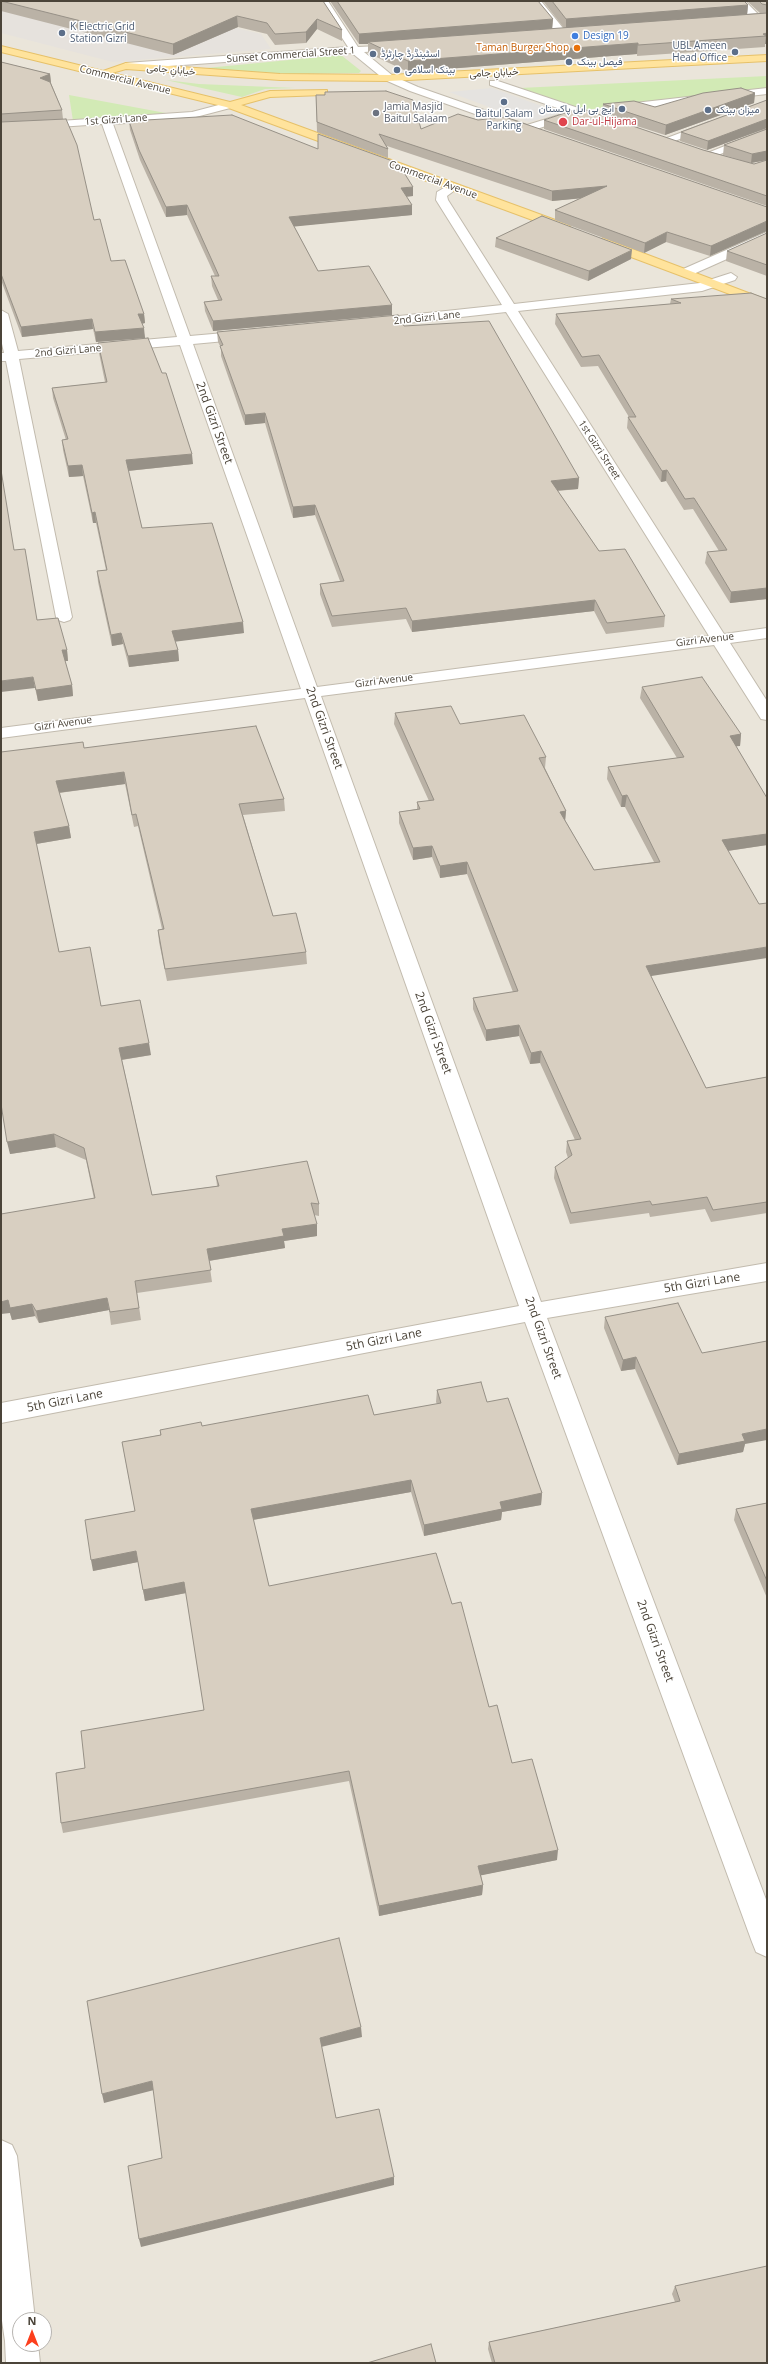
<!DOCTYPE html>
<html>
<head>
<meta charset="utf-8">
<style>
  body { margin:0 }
  #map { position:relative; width:768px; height:2364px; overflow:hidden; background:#f6f3ec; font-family:"Open Sans",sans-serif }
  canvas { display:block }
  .frame { position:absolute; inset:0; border:2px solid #4b4439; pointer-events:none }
  .north { position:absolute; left:12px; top:2312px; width:40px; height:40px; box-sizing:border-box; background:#fff; border:1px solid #b7b4b0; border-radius:50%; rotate:0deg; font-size:11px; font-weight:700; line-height:16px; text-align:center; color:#4b4439 }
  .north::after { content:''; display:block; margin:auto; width:14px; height:18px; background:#fc3f1d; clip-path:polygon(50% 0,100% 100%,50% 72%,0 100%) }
</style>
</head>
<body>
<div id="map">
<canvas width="768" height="2364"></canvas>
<div class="frame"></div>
<div class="north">N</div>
</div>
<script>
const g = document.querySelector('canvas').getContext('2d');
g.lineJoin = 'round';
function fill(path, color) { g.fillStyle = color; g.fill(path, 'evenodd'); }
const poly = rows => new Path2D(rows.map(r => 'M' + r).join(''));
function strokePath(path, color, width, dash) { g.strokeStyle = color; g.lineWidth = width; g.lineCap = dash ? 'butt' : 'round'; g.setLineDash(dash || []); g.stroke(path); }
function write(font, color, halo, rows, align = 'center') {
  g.font = font + ' "Open Sans",Vazirmatn,sans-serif'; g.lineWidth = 3; g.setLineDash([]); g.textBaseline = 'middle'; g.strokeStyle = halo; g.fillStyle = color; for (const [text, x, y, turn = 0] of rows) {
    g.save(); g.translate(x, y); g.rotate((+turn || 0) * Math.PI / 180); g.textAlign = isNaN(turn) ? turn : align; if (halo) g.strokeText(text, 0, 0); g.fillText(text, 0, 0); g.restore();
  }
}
fill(poly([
  [1,1,767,1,767,2363,1,2363],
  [20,2320,44,2320,44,2344,20,2344]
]), '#eae5da');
fill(poly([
  [1,1,125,1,261,34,271,49,113,62,1,33]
]), '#e6e2dd');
fill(poly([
  [341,55,361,71,359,73,290,74,196,69],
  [767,76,767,88,584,110,520,88],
  [166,80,199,84,295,88,265,89,242,97],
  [69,95,171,114,73,121]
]), '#d2eab5');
fill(poly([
  [492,88,561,113,529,122,449,92]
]), '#e5e3e0');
const minor = poly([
  [318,1,328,1,358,47,401,45,402,47,397,50,364,52,393,76,418,87,527,125,569,112,490,85,490,81,498,81,605,117,607,119,601,122,578,115,531,131,523,131,410,91,385,80,352,53,126,69,121,66,126,63,348,47,318,1],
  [531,1,541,1,567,33,567,37,559,37,531,1],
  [734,1,745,1,762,18,762,22,754,22,734,1],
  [767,88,767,94,617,111,612,108,617,105,767,88],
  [230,102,234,103,234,107,192,118,113,124,190,336,247,331,254,335,247,339,193,344,317,687,709,636,506,312,371,327,364,323,371,319,502,305,436,200,437,192,449,185,457,185,459,187,447,196,448,200,514,304,700,283,731,273,737,277,735,280,702,291,518,311,724,634,767,628,767,638,730,643,767,701,767,720,761,719,714,645,321,696,541,1302,767,1263,767,1281,547,1318,767,1902,767,1957,756,1952,752,1942,525,1322,1,1423,1,1403,519,1306,305,698,1,738,1,728,301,689,180,345,19,359,72,617,70,620,64,622,58,620,56,617,6,361,1,361,1,353,4,353,1,339,1,310,8,314,18,351,177,337,102,124,1,131,1,125,192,112,230,102],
  [709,122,713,123,713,127,669,143,665,144,659,141,709,122],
  [767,129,767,136,710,158,702,158,700,156,767,129],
  [767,232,767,241,689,276,685,277,679,273,681,270,767,232],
  [1,2140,12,2145,17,2156,35,2320,20,2320,20,2344,38,2344,40,2363,6,2363,5,2341,1,2314,1,2140]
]);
const major = poly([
  [1,46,103,71,126,63,280,74,389,75,767,55,767,61,389,81,280,80,126,69,112,73,230,102,270,91,327,90,327,94,323,95,270,97,241,105,569,225,571,228,565,232,226,107,1,52,1,46],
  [603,238,767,300,767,308,599,245,597,242,603,238]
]);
strokePath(minor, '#c2bbae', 2);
strokePath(major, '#e6c16a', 2);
fill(minor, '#fff');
fill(major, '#ffe39c');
fill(poly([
  [1,1,323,1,342,30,342,41,317,29,306,43,275,45,267,34,238,27,173,55,1,11],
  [330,1,538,1,553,19,552,29,564,28,543,1,744,1,748,5,747,14,760,13,747,1,767,1,767,44,765,44,765,47,637,56,637,54,408,72,368,53,368,44,359,44],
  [1,62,50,74,51,83,62,110,63,119,94,220,111,261,144,314,145,323,142,324,145,338,96,342,93,329,22,337,1,280],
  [755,93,754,103,665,135,602,115,603,104,655,107],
  [316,95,421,129,767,207,710,256,666,242,644,253,555,220,555,210,581,198,552,201,387,146,388,149,388,158,317,132],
  [767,100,767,128,707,150,680,141,681,132],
  [544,120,703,150,744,161,723,155,724,145,767,129,767,160,751,163,754,164,767,160,767,206,544,129],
  [129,121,413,196,406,197,412,205,412,215,294,226,318,271,392,305,392,315,213,331,205,311,204,302,218,300,212,286,211,276,215,276,187,215,166,217,140,160,130,130],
  [767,233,767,276,726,261,727,251],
  [496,238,631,259,588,281,495,247],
  [671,299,767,299,767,599,730,603,705,563,707,552,719,551,693,509,684,510,666,481,661,482,627,428,628,417,629,417,598,366,581,367,555,324,556,314,670,304],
  [404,326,579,478,578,489,558,491,599,551,665,616,664,627,606,634,594,611,412,632,406,619,332,627,320,594,320,584,340,581,315,515,293,518,265,423,245,425,221,356,221,348,218,342,217,332],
  [98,343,193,464,128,471,142,528,244,633,175,641,178,650,179,661,129,667,123,644,112,646,98,582,97,571,106,570,96,523,93,523,83,476,69,477,63,450,62,440,66,440,53,398,52,388,105,382,99,353],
  [14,550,37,620,67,650,68,661,65,661,72,685,73,696,38,701,35,688],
  [642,687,741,734,740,746,736,746,767,798,767,845,728,851,651,976,706,1088,767,1077,767,1213,711,1222,705,1209,650,1217,649,1213,570,1224,554,1178,555,1167,568,1158,566,1152,567,1141,575,1140,540,1063,530,1064,519,1036,486,1041,473,1009,473,998,513,992,467,874,440,878,432,857,413,860,399,823,399,812,417,809,417,802,429,801,394,724,395,713,460,724,546,757,545,768,566,811,565,820,594,870,654,862,625,807,621,807,607,779,608,767,677,758,640,698],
  [84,748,284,799,285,811,243,815,273,916,306,952,307,964,167,981,159,942,158,930,162,929,138,826,134,827,125,784,59,793,69,826,71,838,36,844,59,952,101,1006,151,1055,122,1060,152,1195,217,1186,216,1176,319,1204,319,1216,314,1215,317,1236,284,1241,285,1248,209,1261,212,1282,137,1293,141,1320,111,1325,109,1310,39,1323,35,1316,12,1320,10,1313,94,1199,86,1160,56,1147,10,1154,1,752],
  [605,1317,745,1444,743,1452,677,1465,635,1369,621,1371,604,1328],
  [437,1390,487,1402,542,1493,541,1505,502,1512,501,1520,424,1536,411,1492,253,1520,269,1586,452,1604,489,1707,512,1763,557,1860,481,1875,483,1885,482,1895,379,1916,349,1781,63,1833,61,1823,85,1768,204,1710,186,1593,145,1601,138,1562,93,1571,135,1511,122,1442,160,1435,160,1430,202,1426,374,1415,437,1404,436,1402],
  [767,1503,767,1598,734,1520,736,1509],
  [675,2286,767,2363,492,2363,488,2349,489,2342,675,2302,672,2294]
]), '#bab2a6');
fill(poly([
  [748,5,747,16,566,29,566,19],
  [237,16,238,27,173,55,173,44],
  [317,19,317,29,306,43,306,32],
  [553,19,552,30,368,42,368,44,359,44,359,34],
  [767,33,767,44,765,44,766,36,763,34],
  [638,43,637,54,408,72,408,61],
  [50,74,51,83,40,78],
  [755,93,754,103,665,135,666,125],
  [767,119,767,128,707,150,708,141],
  [767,151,767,160,751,163,752,154],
  [607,186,606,196,552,201,552,191],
  [413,187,413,196,401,197,401,188],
  [187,205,187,215,166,217,166,207],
  [412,205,412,215,290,227,289,217],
  [767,221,767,231,710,256,711,246],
  [667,232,666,242,644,253,645,243],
  [632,250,631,259,588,281,589,271],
  [392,305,392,315,213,331,213,321],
  [138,314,144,314,145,323,139,324],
  [92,319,93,329,22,337,21,327],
  [144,328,145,338,96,342,95,332],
  [265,413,265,423,245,425,245,415],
  [192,454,193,464,127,471,126,460],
  [82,465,83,476,69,477,68,466],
  [667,470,666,481,661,482,662,471],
  [579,478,578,489,551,491,551,481],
  [315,505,315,515,293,518,293,507],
  [95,512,96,523,93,523,92,513],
  [767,588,767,599,730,603,731,592],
  [595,600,594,611,412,632,412,621],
  [243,622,244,633,173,642,172,631],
  [121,633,123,644,112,646,111,635],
  [62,650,67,650,68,661,63,661],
  [178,650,179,661,129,667,128,656],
  [33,677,35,688,1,692,1,681],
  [72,685,73,696,38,701,36,690],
  [741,734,740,746,728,747,730,736],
  [124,772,125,784,57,793,56,781],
  [627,795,625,807,621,807,622,796],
  [566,811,565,822,560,812],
  [69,826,71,838,36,844,34,832],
  [767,834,767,845,720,852,722,840],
  [432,846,432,857,413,860,413,848],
  [467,862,467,874,440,878,440,866],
  [767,947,767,958,645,977,646,966],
  [519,1025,519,1036,486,1041,486,1030],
  [149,1043,151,1055,120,1060,119,1048],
  [541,1051,540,1063,530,1064,531,1053],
  [54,1134,56,1147,10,1154,7,1142],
  [317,1224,317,1236,284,1241,285,1248,208,1261,207,1249,282,1229],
  [107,1298,109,1310,39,1323,36,1311],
  [8,1300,32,1304,35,1316,12,1320,10,1313,1,1314,1,1302],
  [636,1357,635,1369,621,1371,623,1360],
  [767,1429,767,1440,745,1444,743,1452,677,1465,679,1454,742,1434],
  [411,1480,411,1492,252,1520,251,1509],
  [542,1493,541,1505,502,1512,501,1520,424,1536,424,1525,500,1502],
  [136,1551,138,1562,93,1571,91,1560],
  [184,1582,186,1593,145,1601,143,1590],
  [558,1850,557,1860,478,1876,478,1866],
  [483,1885,482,1895,379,1916,379,1906],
  [361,2027,362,2037,321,2047,320,2038],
  [152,2081,154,2090,104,2103,102,2094],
  [394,2177,394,2185,141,2247,139,2239]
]), '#979187');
const building = poly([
  [1,1,323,1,342,30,317,19,306,32,275,34,267,23,237,16,173,44,1,1],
  [337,1,538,1,553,19,359,34,337,1],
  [552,1,744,1,748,5,566,19,552,1],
  [759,1,767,1,767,5,762,4,759,1],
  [767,13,767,33,763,34,766,36,638,45,638,43,408,61,368,42,767,13],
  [1,62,50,74,40,78,50,82,62,110,1,114,1,62],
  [741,88,755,93,666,125,603,104,634,101,655,107,703,93,741,88],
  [386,91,413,100,421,129,458,114,478,120,505,117,767,207,767,221,711,246,667,232,645,243,555,210,607,186,552,191,379,134,388,149,317,122,316,95,325,95,325,92,386,91],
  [767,100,767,119,708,141,681,132,767,100],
  [580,108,703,150,754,164,767,160,767,196,544,120,580,108],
  [232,115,318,149,318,134,398,163,413,187,401,188,412,205,289,217,318,271,369,266,392,305,213,321,204,302,222,300,211,276,219,276,187,205,166,207,139,150,129,121,232,115],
  [66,119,77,145,94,220,100,219,111,261,125,260,144,314,138,314,144,328,95,332,92,319,21,327,1,274,1,122,66,119],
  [767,129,767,151,752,154,724,145,767,129],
  [542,216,632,250,589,271,496,238,542,216],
  [767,233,767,265,727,251,767,233],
  [751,293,767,299,767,588,731,592,707,552,727,550,694,498,685,499,667,470,662,471,628,417,636,417,599,355,582,357,556,314,681,303,671,299,751,293],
  [398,315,404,326,489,321,579,478,551,481,599,551,625,549,665,616,607,623,595,600,412,621,406,608,332,616,320,584,344,581,315,505,293,507,265,413,245,415,220,346,223,345,217,332,398,315],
  [148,338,162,373,166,373,192,454,126,460,142,528,212,523,243,622,172,631,178,650,128,656,121,633,111,635,97,571,107,570,95,512,92,513,82,465,68,466,62,440,68,439,52,388,107,382,98,343,148,338],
  [1,470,14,550,25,549,37,620,58,618,67,650,62,650,72,685,36,690,33,677,1,681,1,470],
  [702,677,741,734,730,736,767,798,767,834,722,840,759,904,767,903,767,947,646,966,706,1088,767,1077,767,1202,713,1210,707,1197,652,1205,650,1201,571,1213,555,1167,572,1155,567,1141,581,1139,541,1051,531,1053,519,1025,486,1030,473,998,518,991,467,862,440,866,432,846,413,848,399,812,420,809,417,802,434,800,395,713,451,706,460,724,524,715,546,757,539,758,566,811,560,812,594,870,660,862,627,795,622,796,608,767,684,757,642,687,702,677],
  [256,726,284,799,239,804,273,916,296,913,306,952,165,969,158,930,164,929,136,814,132,815,124,772,56,781,69,826,34,832,59,952,90,947,101,1006,140,1000,149,1043,119,1048,152,1195,219,1186,216,1176,307,1161,319,1204,311,1203,317,1224,282,1229,284,1236,207,1249,211,1270,135,1281,139,1308,110,1312,107,1298,36,1311,32,1304,10,1308,8,1300,1,1302,1,1214,95,1198,84,1148,54,1134,7,1142,1,1104,1,752,83,742,84,748,256,726],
  [678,1303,702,1353,767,1341,767,1429,742,1434,745,1441,679,1454,636,1357,623,1360,605,1317,678,1303],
  [481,1382,487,1402,508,1398,542,1493,500,1502,502,1509,424,1525,411,1480,251,1509,269,1586,436,1553,452,1604,461,1602,489,1707,497,1705,512,1763,532,1759,558,1850,478,1866,483,1885,379,1906,349,1771,61,1823,56,1773,85,1768,81,1731,204,1710,184,1582,143,1590,136,1551,91,1560,85,1520,135,1511,122,1442,161,1435,160,1430,201,1422,202,1426,368,1395,374,1415,441,1403,437,1390,481,1382],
  [767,1503,767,1581,736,1509,767,1503],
  [339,1938,361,2027,320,2038,336,2118,379,2109,394,2177,139,2239,128,2166,162,2158,152,2081,102,2094,87,2001,339,1938],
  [767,2266,767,2363,495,2363,489,2342,680,2301,675,2286,767,2266],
  [431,2344,436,2363,367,2363,431,2344]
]);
fill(building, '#d8cfc1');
strokePath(building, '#979187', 1);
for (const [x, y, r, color] of [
  [62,33,4,"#5c6f8a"],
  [575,36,4,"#3f7fe0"],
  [577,48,4,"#e8710a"],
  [735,52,4,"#5c6f8a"],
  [373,54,4,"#5c6f8a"],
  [569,62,4,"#5c6f8a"],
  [397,70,4,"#5c6f8a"],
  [504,102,4,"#5c6f8a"],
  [622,109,4,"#5c6f8a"],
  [708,110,4,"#5c6f8a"],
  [376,113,4,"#6b7280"],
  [563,122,5,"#e0444e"]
]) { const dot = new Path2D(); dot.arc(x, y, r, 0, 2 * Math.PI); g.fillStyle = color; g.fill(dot); strokePath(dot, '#fff', 1.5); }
write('10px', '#4e5e75', '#fff', [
  ["K Electric Grid",70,27],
  ["Station Gizri",70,39],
  ["UBL Ameen",727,46,"right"],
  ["Head Office",727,58,"right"],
  ["اسٹینڈرڈ چارٹرڈ",381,54],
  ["فیصل بینک",577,62],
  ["بینک اسلامی",405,70],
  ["ایچ بی ایل پاکستان",614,109,"right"],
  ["میزان بینک",716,110],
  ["Baitul Salam",504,114,"center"],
  ["Parking",504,126,"center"]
], 'left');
write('10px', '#366cbe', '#fff', [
  ["Design 19",583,36]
], 'left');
write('10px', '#c56008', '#fff', [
  ["Taman Burger Shop",569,48]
], 'right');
write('10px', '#4b4439', '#fff', [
  ["Sunset Commercial Street 1",291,55,-4],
  ["خیابانِ جامی",171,70,5],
  ["خیابانِ جامی",494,73,-3],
  ["Commercial Avenue",125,80,14],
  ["1st Gizri Lane",116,120,-4],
  ["Commercial Avenue",433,180,20],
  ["2nd Gizri Lane",427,318,-6],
  ["2nd Gizri Lane",68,351,-5],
  ["1st Gizri Street",599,450,57],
  ["Gizri Avenue",705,640,-7],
  ["Gizri Avenue",384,681,-7],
  ["Gizri Avenue",63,724,-8]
]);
write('10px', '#5b616d', '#fff', [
  ["Jamia Masjid",384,107],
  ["Baitul Salaam",384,119]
], 'left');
write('10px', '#be3a42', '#fff', [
  ["Dar-ul-Hijama",572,122]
], 'left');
write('12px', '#4b4439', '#fff', [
  ["2nd Gizri Street",214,423,70],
  ["2nd Gizri Street",324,728,70],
  ["2nd Gizri Street",433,1033,70],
  ["5th Gizri Lane",702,1283,-9],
  ["2nd Gizri Street",543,1338,70],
  ["5th Gizri Lane",384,1340,-11],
  ["5th Gizri Lane",65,1401,-11],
  ["2nd Gizri Street",655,1641,70]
]);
</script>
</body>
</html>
